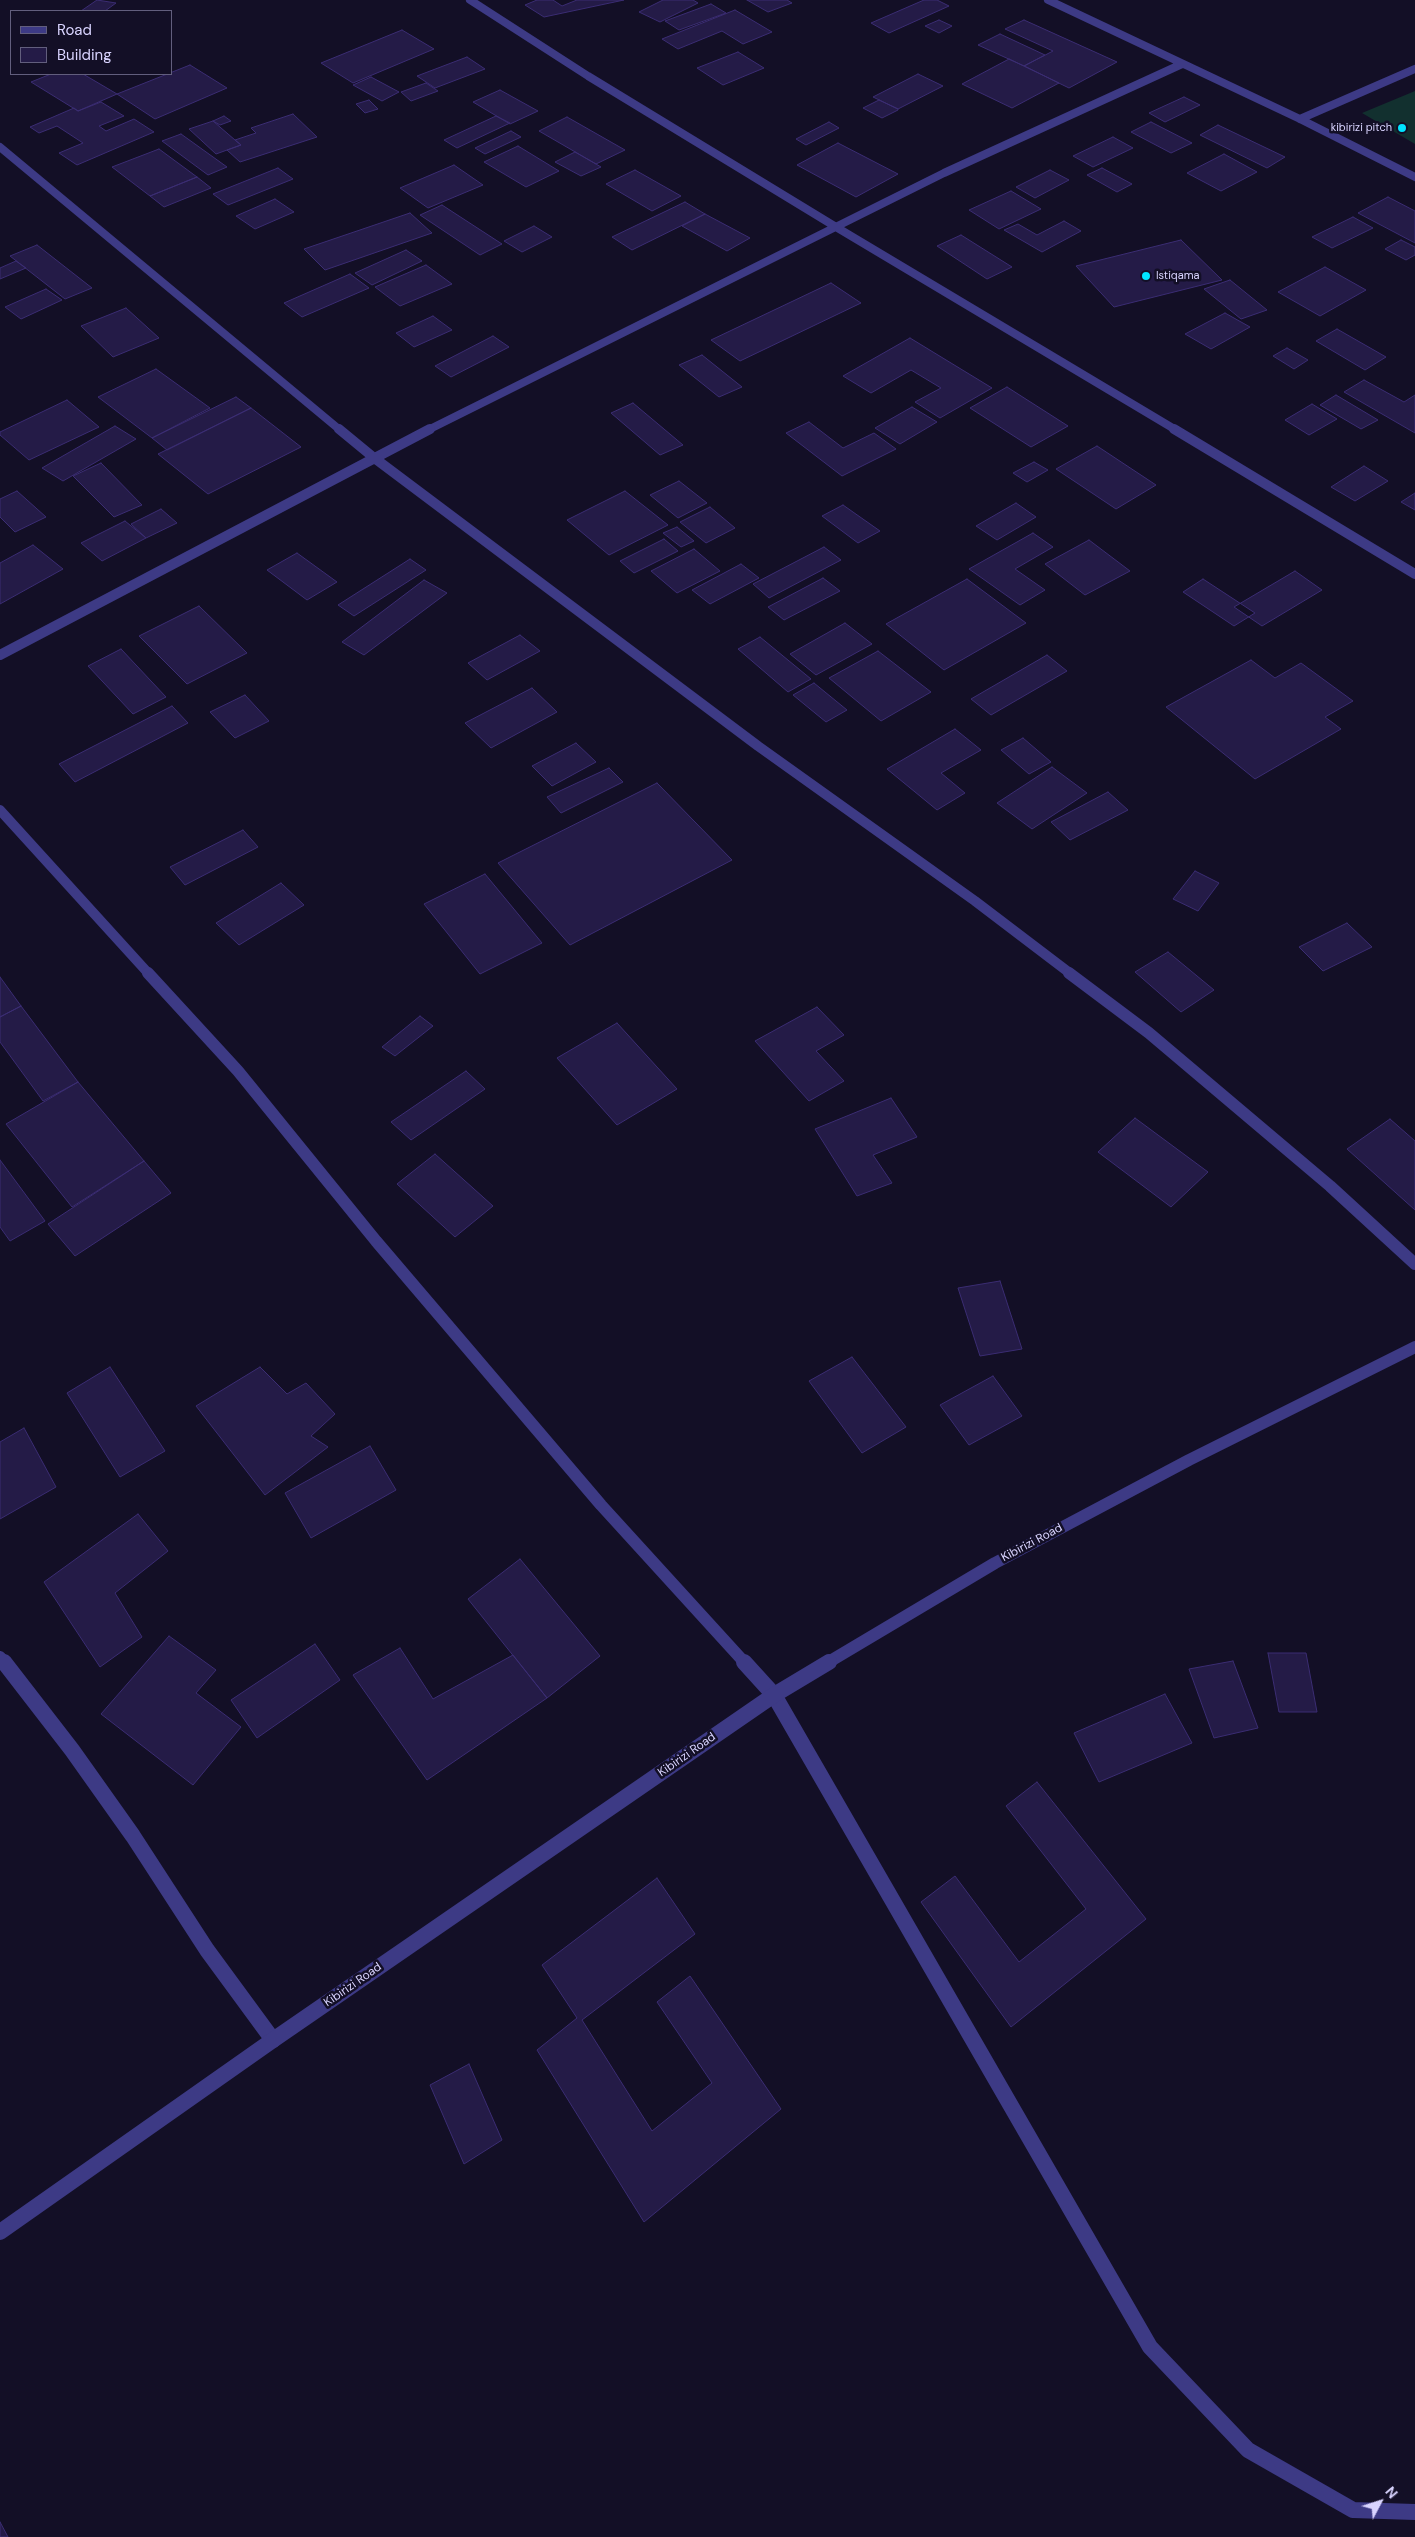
<!DOCTYPE html>
<html>
<head>
<meta charset="utf-8">
<style>
  body { margin:0 }
  #map { position:relative; width:1415px; height:2537px; overflow:hidden; background:#130f26; font-family:"DM Sans",sans-serif }
  canvas { display:block }
  .legend { position:absolute; left:10px; top:10px; width:162px; height:65px; box-sizing:border-box; background:#130f26; border:1px solid #625e7d; margin:0; padding:6px 9px; list-style:none; font-size:15px; color:#d9d4ff }
  .legend li { display:flex; align-items:center; gap:10px; height:25px }
  .legend b { width:25px; border:1px solid #625e7d }
  .north { position:absolute; left:1355px; top:2477px; width:50px; height:50px; -webkit-text-stroke:4px #130f26; paint-order:stroke; rotate:50deg; font-size:14px; font-weight:700; line-height:20px; text-align:center; color:#d9d4ff }
  .north::after { content:''; display:block; margin:auto; width:18px; height:22px; background:#d9d4ff; clip-path:polygon(50% 0,100% 100%,50% 72%,0 100%) }
</style>
</head>
<body>
<div id="map">
<canvas width="1415" height="2537"></canvas>
<ul class="legend">
<li><b style="height:6px;background:#3d3a85"></b>Road</li>
<li><b style="height:14px;background:#241b47"></b>Building</li>
</ul>
<div class="north">N</div>
</div>
<script>
const g = document.querySelector('canvas').getContext('2d');
g.lineJoin = 'round';
function fill(path, color) { g.fillStyle = color; g.fill(path, 'evenodd'); }
const poly = rows => new Path2D(rows.map(r => 'M' + r).join(''));
function strokePath(path, color, width, dash) { g.strokeStyle = color; g.lineWidth = width; g.lineCap = dash ? 'butt' : 'round'; g.setLineDash(dash || []); g.stroke(path); }
function write(font, color, halo, rows, align = 'center') {
  g.font = font + ' "DM Sans",sans-serif'; g.lineWidth = 5; g.setLineDash([]); g.textBaseline = 'middle'; g.strokeStyle = halo; g.fillStyle = color; for (const [text, x, y, turn = 0] of rows) {
    g.save(); g.translate(x, y); g.rotate((+turn || 0) * Math.PI / 180); g.textAlign = isNaN(turn) ? turn : align; if (halo) g.strokeText(text, 0, 0); g.fillText(text, 0, 0); g.restore();
  }
}
fill(poly([
  [1415,91,1415,144,1362,113]
]), '#12302f');
const building = poly([
  [97,0,116,3,105,11,81,11,97,0],
  [537,0,553,0,562,6,577,0,624,0,544,17,525,5,537,0],
  [663,0,693,0,698,3,660,22,639,12,663,0],
  [747,0,787,0,792,3,768,12,747,0],
  [924,0,937,0,949,6,889,33,871,23,924,0],
  [711,4,726,13,679,30,665,21,711,4],
  [735,10,772,32,743,44,722,31,678,49,662,39,735,10],
  [939,20,952,26,939,33,925,26,939,20],
  [1024,20,1117,62,1069,88,1024,66,1053,51,1005,29,1024,20],
  [402,30,434,49,353,83,321,63,402,30],
  [1000,34,1045,55,1024,66,978,45,1000,34],
  [738,52,764,68,723,85,697,68,738,52],
  [467,57,485,69,435,88,417,76,467,57],
  [1009,59,1024,66,1059,83,1012,108,962,84,1009,59],
  [190,65,227,88,155,119,117,94,190,65],
  [51,74,83,74,117,94,78,111,31,82,51,74],
  [918,74,943,86,898,109,873,97,918,74],
  [371,77,399,92,382,101,353,85,371,77],
  [426,83,438,91,411,101,401,92,426,83],
  [500,90,538,111,510,124,473,102,500,90],
  [1184,97,1200,105,1165,122,1149,113,1184,97],
  [369,100,378,109,365,113,356,104,369,100],
  [879,100,898,109,898,110,882,118,863,108,879,100],
  [101,102,124,116,99,126,106,131,134,119,154,132,77,165,59,153,83,143,57,126,39,133,30,127,74,108,78,111,101,102],
  [293,114,317,137,240,162,227,150,241,145,235,140,256,133,251,128,293,114],
  [224,116,231,121,220,125,213,121,224,116],
  [496,116,510,123,457,148,444,140,496,116],
  [567,117,625,150,596,164,539,131,567,117],
  [213,121,235,140,241,145,216,154,189,129,213,121],
  [829,122,839,128,806,145,796,139,829,122],
  [1151,122,1192,143,1171,153,1131,132,1151,122],
  [1218,125,1285,157,1267,168,1200,135,1218,125],
  [511,131,521,137,485,154,475,148,511,131],
  [181,134,227,167,208,175,162,141,181,134],
  [1113,137,1133,148,1093,167,1073,156,1113,137],
  [838,143,898,174,856,197,797,165,838,143],
  [518,146,559,171,526,187,484,162,518,146],
  [159,149,197,177,150,196,112,167,159,149],
  [575,152,596,164,601,167,581,176,555,162,575,152],
  [1224,154,1257,172,1221,191,1187,173,1224,154],
  [454,165,483,185,428,208,400,188,454,165],
  [278,168,293,179,228,205,213,194,278,168],
  [1102,168,1132,184,1117,192,1087,175,1102,168],
  [635,170,681,196,652,211,606,184,635,170],
  [1050,170,1069,180,1035,198,1016,187,1050,170],
  [197,177,211,188,164,207,150,196,197,177],
  [1011,191,1041,209,999,229,969,210,1011,191],
  [1388,197,1415,211,1415,243,1358,213,1388,197],
  [275,199,294,212,255,229,236,216,275,199],
  [685,202,705,214,632,250,612,237,685,202],
  [442,205,502,244,480,255,420,215,442,205],
  [410,213,432,233,325,270,304,249,410,213],
  [705,214,750,238,727,251,682,226,705,214],
  [1353,217,1373,228,1332,248,1312,237,1353,217],
  [1064,221,1081,231,1042,252,1004,230,1018,224,1037,235,1064,221],
  [534,226,552,237,522,252,504,241,534,226],
  [961,235,1012,267,987,279,937,246,961,235],
  [1181,240,1222,280,1114,307,1076,266,1181,240],
  [1401,240,1415,247,1415,255,1406,260,1385,249,1401,240],
  [37,245,92,288,65,299,10,256,37,245],
  [406,250,422,261,372,285,355,273,406,250],
  [16,261,26,268,0,279,0,268,16,261],
  [426,265,452,284,400,306,375,287,426,265],
  [1325,267,1366,290,1320,316,1278,292,1325,267],
  [350,274,369,288,302,317,284,303,350,274],
  [1230,280,1267,310,1241,319,1204,289,1230,280],
  [831,283,861,303,740,361,711,340,831,283],
  [46,289,62,300,21,319,5,307,46,289],
  [126,308,159,338,113,357,81,326,126,308],
  [1225,313,1250,327,1211,349,1185,334,1225,313],
  [433,316,452,330,414,347,396,333,433,316],
  [1337,329,1386,357,1365,370,1316,341,1337,329],
  [493,336,509,347,451,377,435,366,493,336],
  [910,338,992,388,940,418,915,402,941,388,911,370,871,393,843,376,910,338],
  [1287,348,1308,360,1294,369,1273,356,1287,348],
  [702,355,742,387,719,397,679,365,702,355],
  [156,369,210,408,152,438,98,397,156,369],
  [1364,380,1404,402,1415,395,1415,433,1344,392,1364,380],
  [1007,387,1068,426,1031,447,970,408,1007,387],
  [1336,395,1378,420,1361,429,1320,405,1336,395],
  [236,397,251,408,167,450,152,438,236,397],
  [67,400,99,427,29,460,0,435,0,432,67,400],
  [633,403,683,445,660,455,611,413,633,403],
  [1312,404,1337,419,1309,435,1285,420,1312,404],
  [912,407,937,422,900,444,875,428,912,407],
  [251,408,301,447,208,494,158,454,251,408],
  [809,422,843,448,874,433,896,449,842,476,786,433,809,422],
  [115,426,136,439,63,481,42,468,115,426],
  [1097,446,1156,485,1116,509,1056,469,1097,446],
  [1034,462,1048,470,1027,482,1013,473,1034,462],
  [101,463,142,505,114,517,73,476,101,463],
  [1364,466,1388,481,1355,501,1331,487,1364,466],
  [679,481,707,503,678,518,650,495,679,481],
  [17,491,46,517,15,532,0,517,0,499,17,491],
  [625,491,668,525,609,555,567,520,625,491],
  [1415,493,1415,510,1401,502,1415,493],
  [1016,503,1036,517,997,540,976,526,1016,503],
  [843,505,880,531,858,543,822,516,843,505],
  [710,507,735,528,706,543,680,522,710,507],
  [161,509,177,523,146,538,131,524,161,509],
  [125,521,146,538,102,561,81,543,125,521],
  [677,527,694,541,681,547,663,533,677,527],
  [1033,533,1053,547,1015,569,1045,590,1020,605,969,569,1033,533],
  [664,539,678,551,634,573,620,561,664,539],
  [1089,540,1130,571,1085,595,1045,564,1089,540],
  [33,545,63,569,0,604,0,563,33,545],
  [824,547,841,560,769,598,753,584,824,547],
  [694,549,720,571,677,593,651,571,694,549],
  [297,553,337,582,307,600,267,570,297,553],
  [410,559,426,570,354,616,338,605,410,559],
  [741,564,759,578,710,604,692,590,741,564],
  [1295,571,1322,590,1262,626,1234,607,1295,571],
  [823,578,840,591,784,620,768,607,823,578],
  [967,579,1026,623,944,670,886,624,967,579],
  [1203,579,1255,613,1234,626,1183,592,1203,579],
  [424,580,447,593,364,655,342,642,424,580],
  [199,606,247,653,187,684,139,636,199,606],
  [845,623,872,644,816,675,790,654,845,623],
  [520,635,540,651,487,680,468,663,520,635],
  [760,637,811,679,788,692,738,649,760,637],
  [121,649,166,697,133,714,88,666,121,649],
  [878,651,931,692,881,721,829,678,878,651],
  [1047,655,1067,671,991,715,971,699,1047,655],
  [1251,660,1275,678,1301,663,1353,701,1325,717,1341,729,1255,779,1166,707,1251,660],
  [814,683,847,710,826,722,793,695,814,683],
  [532,688,557,712,491,748,465,723,532,688],
  [245,695,269,721,235,738,210,712,245,695],
  [172,706,188,723,75,782,59,764,172,706],
  [955,729,981,750,941,773,965,793,937,810,887,769,955,729],
  [1023,738,1051,762,1029,774,1001,750,1023,738],
  [576,743,596,762,552,786,532,766,576,743],
  [1052,767,1087,793,1032,829,997,803,1052,767],
  [609,768,623,782,561,813,547,797,609,768],
  [657,783,732,860,570,945,498,863,657,783],
  [1108,792,1128,810,1070,840,1051,822,1108,792],
  [243,830,258,847,185,885,170,867,243,830],
  [1195,871,1219,883,1198,911,1173,899,1195,871],
  [485,874,542,943,480,974,424,904,485,874],
  [281,883,304,905,239,945,216,923,281,883],
  [1347,923,1372,947,1323,971,1299,947,1347,923],
  [1168,952,1214,990,1181,1012,1135,972,1168,952],
  [0,977,21,1006,0,1017,0,977],
  [21,1006,78,1082,43,1101,0,1042,0,1017,21,1006],
  [817,1007,844,1035,816,1051,844,1081,809,1101,755,1041,817,1007],
  [420,1016,433,1026,395,1056,382,1047,420,1016],
  [617,1023,677,1089,617,1125,557,1058,617,1023],
  [466,1071,485,1089,411,1140,391,1122,466,1071],
  [78,1082,144,1161,72,1207,6,1124,78,1082],
  [891,1098,917,1137,873,1155,892,1183,857,1196,815,1129,891,1098],
  [1135,1118,1208,1172,1171,1207,1098,1152,1135,1118],
  [1390,1119,1415,1141,1415,1210,1347,1149,1390,1119],
  [435,1154,493,1206,455,1237,397,1184,435,1154],
  [0,1160,45,1221,10,1241,0,1227,0,1160],
  [144,1161,171,1193,75,1256,48,1224,144,1161],
  [1000,1281,1022,1349,980,1356,958,1288,1000,1281],
  [852,1357,906,1427,862,1453,809,1381,852,1357],
  [110,1367,165,1451,120,1477,67,1393,110,1367],
  [260,1367,287,1394,306,1383,335,1414,311,1436,328,1447,265,1495,196,1406,260,1367],
  [993,1376,1022,1416,969,1445,940,1405,993,1376],
  [24,1428,56,1487,0,1519,0,1442,24,1428],
  [370,1446,396,1490,311,1538,285,1493,370,1446],
  [138,1514,168,1551,115,1593,142,1637,100,1667,44,1582,138,1514],
  [520,1559,600,1656,547,1698,468,1599,520,1559],
  [169,1636,216,1670,196,1693,241,1727,193,1785,101,1714,169,1636],
  [315,1644,340,1680,257,1738,231,1700,315,1644],
  [400,1648,433,1699,513,1655,547,1698,427,1780,353,1675,400,1648],
  [1268,1653,1306,1653,1317,1712,1279,1712,1268,1653],
  [1233,1661,1258,1728,1214,1738,1189,1669,1233,1661],
  [1165,1694,1192,1743,1099,1782,1074,1733,1165,1694],
  [1037,1782,1146,1919,1011,2027,921,1902,955,1876,1019,1962,1086,1909,1006,1806,1037,1782],
  [657,1878,695,1934,582,2020,652,2131,712,2083,657,2002,690,1976,781,2109,644,2222,537,2050,577,2018,542,1965,657,1878],
  [469,2064,502,2140,464,2164,430,2085,469,2064],
  [0,2522,8,2537,0,2537,0,2522]
]);
fill(building, '#241b47');
strokePath(building, '#3b2d73', 1);
strokePath(poly([
  [470,0,588,76,836,227,1176,430],
  [1048,0,1300,119,1415,177],
  [1300,119,1415,69],
  [0,147,340,430],
  [428,430,944,173,1182,64]
]), '#3d3a85', 8);
strokePath(poly([
  [339,429,373,457,758,746,975,901,1071,974],
  [1174,429,1415,574],
  [0,655,430,429],
  [0,810,149,974]
]), '#3d3a85', 10);
strokePath(poly([
  [148,973,238,1071,376,1241,601,1505,745,1663],
  [1069,973,1149,1033,1330,1186,1415,1264],
  [0,1657,5,1663]
]), '#3d3a85', 12);
strokePath(poly([
  [4,1662,72,1750,133,1836,207,1950,273,2040],
  [744,1662,774,1695,1150,2347,1248,2450,1353,2510,1415,2512]
]), '#3d3a85', 16);
strokePath(poly([
  [827,1663,995,1563,1189,1460,1415,1347]
]), '#3d3a85', 12);
strokePath(poly([
  [0,2232,273,2040,774,1695,829,1662]
]), '#3d3a85', 16);
for (const [x, y, r, color] of [
  [1402,128,5,"#00e5ff"],
  [1146,276,5,"#00e5ff"]
]) { const dot = new Path2D(); dot.arc(x, y, r, 0, 2 * Math.PI); g.fillStyle = color; g.fill(dot); strokePath(dot, '#130f26', 2); }
write('11px', '#d9d4ff', '#130f26', [
  ["kibirizi pitch",1392,128],
  ["Istiqama",1156,276,"left"]
], 'right');
write('12px', '#d9d4ff', '#130f26', [
  ["Kibirizi Road",1032,1543,-28],
  ["Kibirizi Road",687,1755,-35],
  ["Kibirizi Road",353,1985,-35]
]);
</script>
</body>
</html>
